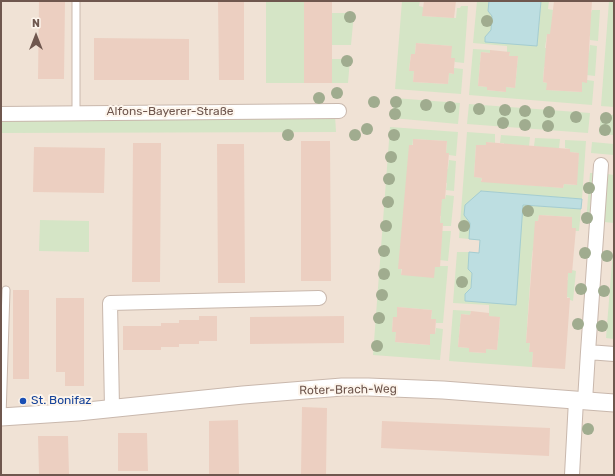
<!DOCTYPE html>
<html>
<head>
<meta charset="utf-8">
<style>
  body { margin:0 }
  #map { position:relative; width:615px; height:476px; overflow:hidden; background:#f9f0e6; font-family:Rubik,sans-serif }
  canvas { display:block }
  .frame { position:absolute; inset:0; border:2px solid #6f574e; pointer-events:none }
  .north { position:absolute; left:16px; top:16px; width:40px; height:40px; -webkit-text-stroke:3px #fdf5ec; paint-order:stroke; rotate:0deg; font-size:11px; font-weight:700; line-height:16px; text-align:center; color:#6f574e }
  .north::after { content:''; display:block; margin:auto; width:14px; height:18px; background:#6f574e; clip-path:polygon(50% 0,100% 100%,50% 72%,0 100%) }
</style>
</head>
<body>
<div id="map">
<canvas width="615" height="476"></canvas>
<div class="frame"></div>
<div class="north">N</div>
</div>
<script>
const g = document.querySelector('canvas').getContext('2d');
g.lineJoin = 'round';
function fill(path, color) { g.fillStyle = color; g.fill(path, 'evenodd'); }
const poly = rows => new Path2D(rows.map(r => 'M' + r).join(''));
function strokePath(path, color, width, dash) { g.strokeStyle = color; g.lineWidth = width; g.lineCap = dash ? 'butt' : 'round'; g.setLineDash(dash || []); g.stroke(path); }
function write(font, color, halo, rows, align = 'center') {
  g.font = font + ' Rubik,sans-serif'; g.lineWidth = 4; g.setLineDash([]); g.textBaseline = 'middle'; g.strokeStyle = halo; g.fillStyle = color; for (const [text, x, y, turn = 0] of rows) {
    g.save(); g.translate(x, y); g.rotate((+turn || 0) * Math.PI / 180); g.textAlign = isNaN(turn) ? turn : align; if (halo) g.strokeText(text, 0, 0); g.fillText(text, 0, 0); g.restore();
  }
}
fill(poly([
  [1,1,614,1,614,475,1,475]
]), '#f0e2d5');
fill(poly([
  [266,1,304,1,304,83,266,83],
  [402,1,420,1,419,6,423,7,423,16,456,18,457,8,460,8,461,6,468,6,464,63,455,62,451,58,451,46,416,43,415,54,411,54,409,70,414,71,413,82,448,84,449,73,454,74,454,68,463,69,461,94,395,89],
  [477,1,489,1,488,11,492,16,491,31,485,37,537,46,541,1,549,1,548,9,553,10,551,34,547,34,545,48,550,48,548,67,544,67,543,82,547,83,547,90,582,92,582,82,587,80,594,81,592,105,469,95,473,49,490,50,490,53,481,52,478,86,487,87,487,90,506,92,506,87,515,88,518,56,509,56,510,52,507,52,507,46,473,43],
  [609,1,614,1,614,107,601,106],
  [592,10,600,10,598,41,590,40,590,36,586,36,587,13,591,13],
  [332,13,354,13,351,45,332,45],
  [590,45,597,46,595,76,587,75,588,66,584,66,585,53,589,53],
  [332,59,350,59,348,83,332,83],
  [394,98,460,103,458,124,392,118],
  [469,104,590,113,588,133,467,124],
  [601,114,614,115,614,135,599,134],
  [335,115,336,132,1,133,1,117],
  [390,127,458,132,456,156,449,155,449,153,446,153,447,141,413,139,401,275,435,267,439,267,440,266,448,266,443,323,436,323,436,319,431,319,432,310,397,307,397,317,393,317,392,332,396,332,395,342,429,345,430,334,435,334,436,328,443,329,440,360,373,355],
  [467,132,495,134,495,143,486,142,486,145,476,145,474,177,482,178,481,181,563,188,564,184,576,185,579,153,570,152,570,149,565,148,565,140,586,141,582,199,481,191,464,215,470,223,469,239,459,238],
  [501,135,530,137,529,146,504,147,504,143,500,143],
  [535,138,560,139,559,148,554,148,553,151,534,146],
  [592,142,614,144,614,155,591,153],
  [449,160,456,161,454,191,446,190,447,183,443,182,445,168,448,169],
  [590,173,593,173,589,222,586,222],
  [607,174,614,175,614,223,604,222],
  [446,195,454,196,451,226,443,226,443,223,440,223,441,216,437,215,442,199,445,199],
  [523,205,581,209,579,231,575,231,575,228,572,228,572,217,539,215,532,255,526,342,530,343,529,352,533,352,532,367,449,361,453,310,471,311,470,315,461,314,458,347,469,348,469,352,485,353,486,349,497,350,500,318,489,316,489,305,453,303,457,252,469,252,468,269,472,273,471,289,465,294,465,301],
  [40,220,89,221,89,252,39,251],
  [442,231,451,231,448,261,440,260],
  [614,237,614,339,606,338],
  [572,270,576,271,573,301,570,300,570,298,567,297,563,279,568,280,568,273]
]), '#d5e5c6');
const water = poly([
  [489,1,541,1,537,46,485,42,485,37,491,30,492,16,488,11,489,1],
  [481,191,582,199,581,209,523,205,516,305,465,301,465,294,471,288,472,273,468,269,469,252,479,253,480,240,469,239,470,223,464,215,465,205,481,191]
]);
fill(water, '#bddee1');
strokePath(water, '#a4cdd1', 1);
fill(poly([
  [39,1,65,1,64,79,38,79],
  [218,1,244,1,244,80,219,80],
  [304,1,332,1,332,83,304,83],
  [424,1,456,1,454,18,422,16],
  [554,1,592,1,587,83,582,82,582,92,546,90,547,83,543,82,547,34,550,34],
  [94,38,189,39,189,80,94,80],
  [416,43,452,46,451,58,455,58,454,68,454,74,449,73,448,84,413,82,414,71,409,71,411,54,415,54],
  [490,50,510,52,509,56,518,56,515,88,506,87,506,92,487,90,487,87,478,86,481,52,490,53],
  [413,139,447,141,446,153,449,153,445,199,442,199,440,223,443,223,440,267,435,267,434,278,401,275,402,269,398,269,409,145,413,145],
  [301,141,330,141,331,281,301,281],
  [486,142,570,149,570,152,579,153,577,185,564,184,563,188,481,182,482,178,474,177,476,145,486,145],
  [133,143,161,143,160,282,132,282],
  [217,144,244,144,245,283,218,283],
  [34,147,105,148,104,193,33,192],
  [539,215,572,217,572,228,576,228,572,273,568,273,567,298,570,298,565,369,532,367,533,352,529,352,530,343,526,343,535,221,538,221],
  [13,290,29,290,29,379,13,379],
  [56,298,84,298,84,386,65,386,65,372,56,372],
  [397,307,432,310,431,319,436,319,435,334,430,334,430,345,395,342,396,332,392,332,393,317,397,317],
  [471,311,489,313,489,316,500,317,497,350,486,349,486,353,469,352,469,348,458,347,461,314,470,315],
  [199,316,217,316,217,341,199,341,199,344,179,344,179,347,161,347,161,350,123,350,123,326,161,326,161,323,179,323,179,320,199,320],
  [344,316,344,343,250,344,250,317],
  [302,407,327,408,326,475,301,475],
  [238,420,239,475,209,475,209,421],
  [382,421,550,428,549,456,381,448],
  [118,433,147,433,148,471,118,471],
  [38,436,68,436,69,474,39,474]
]), '#eccfc1');
const service = poly([
  [76,1,76,113],
  [2,417,6,290]
]);
const minor = poly([
  [1,114,339,111],
  [588,352,601,165],
  [585,401,588,352,614,354],
  [112,408,110,303,319,298],
  [572,475,576,400]
]);
const tertiary = poly([
  [1,417,78,412,243,395,342,387,368,387,443,390,614,403]
]);
strokePath(service, '#c9b8ad', 9);
strokePath(minor, '#c9b8ad', 16);
strokePath(tertiary, '#c9b8ad', 19);
strokePath(service, '#fff', 7);
strokePath(minor, '#fff', 14);
strokePath(tertiary, '#fff', 17);
g.fillStyle = '#a0ac8f';
for (const [x, y] of [
  [350,17],
  [487,21],
  [347,61],
  [337,93],
  [319,98],
  [374,102],
  [396,102],
  [426,105],
  [450,107],
  [479,109],
  [505,110],
  [525,111],
  [549,112],
  [395,114],
  [576,117],
  [606,118],
  [503,123],
  [525,125],
  [548,126],
  [367,129],
  [605,130],
  [288,135],
  [355,135],
  [394,135],
  [391,157],
  [389,179],
  [589,188],
  [388,202],
  [528,211],
  [587,218],
  [386,226],
  [464,226],
  [384,251],
  [585,253],
  [607,256],
  [384,274],
  [462,282],
  [581,289],
  [604,291],
  [382,295],
  [379,318],
  [578,324],
  [602,326],
  [377,346],
  [588,429]
]) { g.beginPath(); g.arc(x, y, 6, 0, 2 * Math.PI); g.fill(); }
for (const [x, y, r, color] of [
  [23,401,4,"#1a4fb4"]
]) { const dot = new Path2D(); dot.arc(x, y, r, 0, 2 * Math.PI); g.fillStyle = color; g.fill(dot); strokePath(dot, '#fdf5ec', 1.5); }
write('12px', '#6f574e', '#fdf5ec', [
  ["Alfons-Bayerer-Straße",170,112],
  ["Roter-Brach-Weg",348,390,-1]
]);
write('12px', '#164399', '#fdf5ec', [
  ["St. Bonifaz",31,401]
], 'left');
</script>
</body>
</html>
